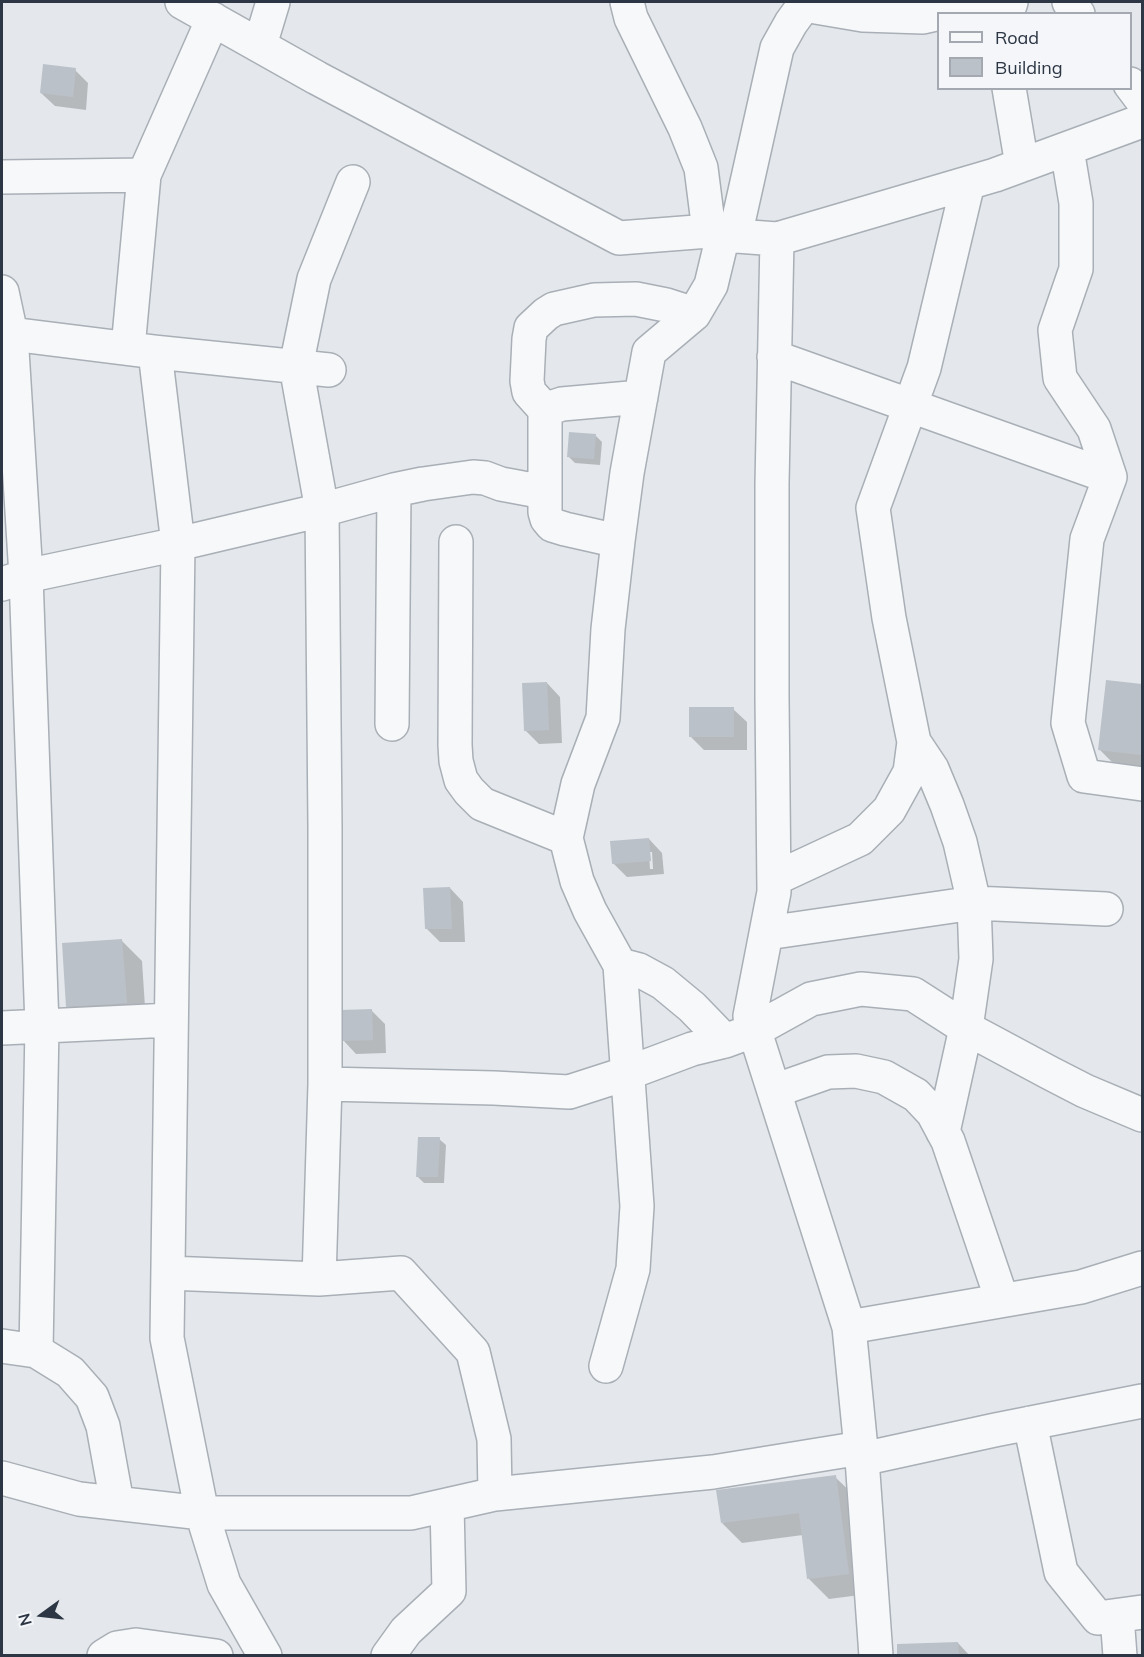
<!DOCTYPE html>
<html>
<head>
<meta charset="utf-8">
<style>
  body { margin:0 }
  #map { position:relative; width:1144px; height:1657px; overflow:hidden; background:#e4e8ec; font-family:Mulish,sans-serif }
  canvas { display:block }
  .frame { position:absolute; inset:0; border:3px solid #2c3644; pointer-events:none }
  .legend { position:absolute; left:937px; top:12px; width:195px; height:78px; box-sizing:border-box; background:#f4f6f9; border:2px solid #a4a9b1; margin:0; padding:8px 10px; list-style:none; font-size:18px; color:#2c3644 }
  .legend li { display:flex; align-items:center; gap:12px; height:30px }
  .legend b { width:30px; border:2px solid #a4a9b1 }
  .north { position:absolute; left:12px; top:1585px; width:60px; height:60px; -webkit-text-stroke:4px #f4f6f9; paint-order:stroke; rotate:255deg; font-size:16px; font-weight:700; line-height:24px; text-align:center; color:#2c3644 }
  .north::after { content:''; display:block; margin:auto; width:21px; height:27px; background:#2c3644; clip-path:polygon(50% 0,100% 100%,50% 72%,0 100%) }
</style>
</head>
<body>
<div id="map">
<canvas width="1144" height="1657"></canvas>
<div class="frame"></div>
<ul class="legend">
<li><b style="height:8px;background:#f7f8fa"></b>Road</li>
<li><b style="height:16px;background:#bbc1c9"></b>Building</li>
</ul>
<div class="north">N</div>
</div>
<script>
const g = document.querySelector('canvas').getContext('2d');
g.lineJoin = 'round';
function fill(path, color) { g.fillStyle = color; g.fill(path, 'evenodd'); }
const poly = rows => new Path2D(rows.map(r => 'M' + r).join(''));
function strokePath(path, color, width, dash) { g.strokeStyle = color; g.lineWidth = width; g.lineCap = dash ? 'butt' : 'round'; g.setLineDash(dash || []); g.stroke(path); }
fill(poly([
  [75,70,88,83,86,110,55,106,41,93],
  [596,436,602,442,600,465,575,463,568,456],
  [1107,681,1142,685,1142,767,1113,763,1100,750],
  [547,683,560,697,562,743,539,744,525,730],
  [733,709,747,722,747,750,704,750,691,737],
  [649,839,662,853,664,874,627,877,613,863],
  [649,852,652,852,653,869,650,869],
  [450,888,463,902,465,942,440,942,426,928],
  [122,941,142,961,146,1022,88,1026,68,1006],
  [372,1011,385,1024,386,1053,356,1054,343,1040],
  [439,1139,446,1145,444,1183,424,1183,417,1176],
  [835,1477,856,1497,868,1594,829,1599,809,1579,803,1535,742,1543,722,1523],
  [958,1643,970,1656,899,1656]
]), '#0003');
fill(poly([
  [43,64,76,68,73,97,40,93],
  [569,432,596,434,594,459,567,457],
  [1106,680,1142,684,1142,755,1098,750],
  [547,682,549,730,524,731,522,683],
  [689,707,734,707,734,737,689,737],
  [649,838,651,861,612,864,610,841],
  [450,887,452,929,425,929,423,888],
  [122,939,127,1003,66,1007,62,943],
  [372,1009,373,1040,341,1041,340,1010],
  [418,1137,440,1137,438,1177,416,1177],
  [836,1475,849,1574,807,1579,799,1513,721,1523,716,1490],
  [958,1642,959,1656,897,1656,897,1644]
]), '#bbc1c9');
const minor = poly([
  [182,2,317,78,619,238,709,231,723,235,777,239,995,175,1142,121],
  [627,2,631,18,685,128,701,168,709,231],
  [1069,2,1078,14],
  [804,5,863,15,923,17,963,8,986,2],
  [1007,14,1011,2],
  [260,45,273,2],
  [1130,84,1142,100],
  [1009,88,1022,165],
  [1067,149,1076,203,1076,269,1055,330,1060,378,1094,429,1110,477,1087,539,1068,723,1084,776,1142,784],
  [2,177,144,175],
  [735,236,777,48,791,23,804,5,810,2],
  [777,239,772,484,772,698,774,892,750,1016,849,1327,862,1459,876,1656],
  [2,292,11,334,26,576,42,1026,36,1351],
  [11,334,155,352,329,370],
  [128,348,144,175,213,19],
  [155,352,178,544,167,1338,202,1513,224,1584,265,1656],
  [774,357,1110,477],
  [547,412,529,392,527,381,529,339,531,328,546,314,554,309,594,300,636,299,666,305,694,314],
  [618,541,565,529,552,525,547,519,545,512,545,417,547,412,553,407,562,404,641,397],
  [456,542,455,745,456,761,461,780,469,791,482,804,566,838],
  [2,584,26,576,178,544,322,510,394,490,423,484,473,477,485,478,501,484,544,492],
  [392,724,394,490],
  [914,742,932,769,947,805,960,842,974,903,976,959,966,1028,943,1132],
  [774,879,860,839,889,810,910,772,914,742,889,618,873,508,924,368,968,183],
  [767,933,974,903,1106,909],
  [620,965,639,970,663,983,692,1007,725,1041],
  [2,1028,171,1020],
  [325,1084,494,1088,569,1092,628,1073,692,1049,725,1041,755,1030,811,999,861,989,913,994,966,1028,1050,1073,1085,1091,1142,1115],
  [774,1091,828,1072,856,1071,884,1077,916,1095,933,1113,948,1141,1002,1300],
  [168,1273,319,1279,401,1273,473,1352,494,1439,495,1494],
  [319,1279,325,1084,325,827,322,510,296,366,314,279,353,182],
  [849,1327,1081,1287,1142,1268],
  [2,1346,36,1351,70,1372,92,1397,103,1426,117,1503],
  [606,1366,633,1269,637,1206,620,965,590,911,577,881,566,838,578,784,603,718,608,629,618,541,627,473,649,352,694,314,711,285,723,235],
  [1030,1423,1061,1572,1098,1618,1142,1612],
  [862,1459,995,1430,1142,1401],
  [2,1478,79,1499,202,1513,411,1513,495,1494,713,1472,861,1448],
  [1117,1616,1120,1656],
  [104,1656,117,1648,136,1645,216,1656],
  [388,1656,406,1631,449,1591,447,1505]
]);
strokePath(minor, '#a9afb6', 36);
strokePath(minor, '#f7f8fa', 33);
</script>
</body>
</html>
